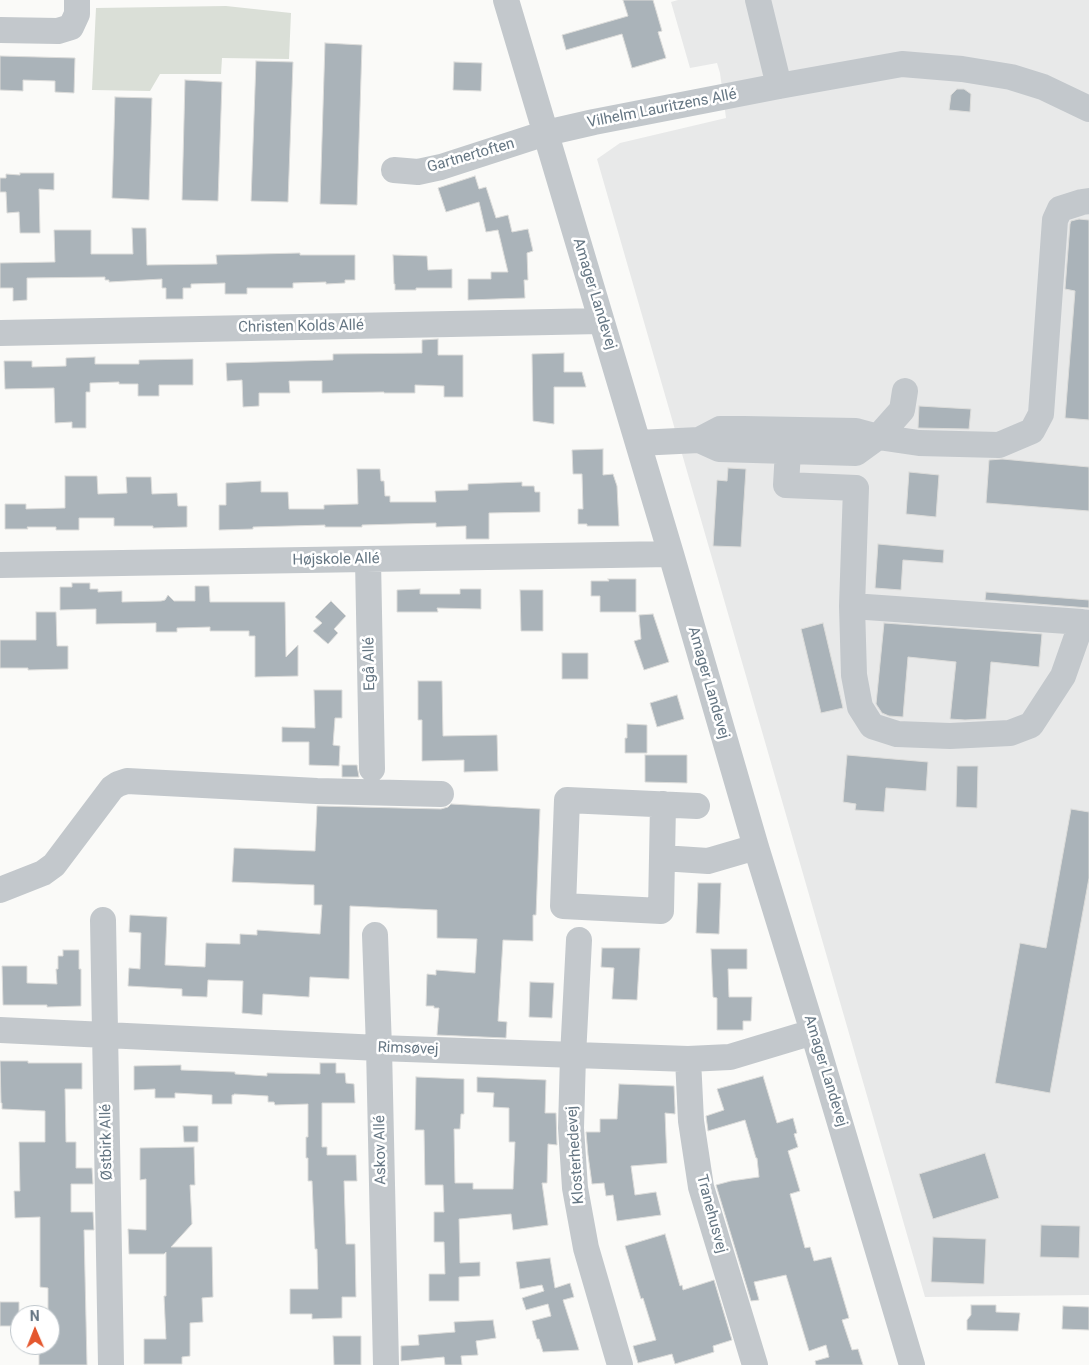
<!DOCTYPE html>
<html>
<head>
<meta charset="utf-8">
<style>
  body { margin:0 }
  #map { position:relative; width:1089px; height:1365px; overflow:hidden; background:#fafaf8; font-family:Roboto,sans-serif }
  canvas { display:block }
  .north { position:absolute; left:10px; top:1305px; width:50px; height:50px; box-sizing:border-box; background:#fff; border:1px solid #c1c8cd; border-radius:50%; rotate:359deg; font-size:14px; font-weight:700; line-height:20px; text-align:center; color:#657683 }
  .north::after { content:''; display:block; margin:auto; width:18px; height:22px; background:#e4572e; clip-path:polygon(50% 0,100% 100%,50% 72%,0 100%) }
</style>
</head>
<body>
<div id="map">
<canvas width="1089" height="1365"></canvas>
<div class="north">N</div>
</div>
<script>
const g = document.querySelector('canvas').getContext('2d');
g.lineJoin = 'round';
function fill(path, color) { g.fillStyle = color; g.fill(path, 'evenodd'); }
const poly = rows => new Path2D(rows.map(r => 'M' + r).join(''));
function strokePath(path, color, width, dash) { g.strokeStyle = color; g.lineWidth = width; g.lineCap = dash ? 'butt' : 'round'; g.setLineDash(dash || []); g.stroke(path); }
function write(font, color, halo, rows, align = 'center') {
  g.font = font + ' Roboto,sans-serif'; g.lineWidth = 5; g.setLineDash([]); g.textBaseline = 'middle'; g.strokeStyle = halo; g.fillStyle = color; for (const [text, x, y, turn = 0] of rows) {
    g.save(); g.translate(x, y); g.rotate((+turn || 0) * Math.PI / 180); g.textAlign = isNaN(turn) ? turn : align; if (halo) g.strokeText(text, 0, 0); g.fillText(text, 0, 0); g.restore();
  }
}
fill(poly([
  [678,0,1089,0,1089,1295,925,1297,597,159,620,143,726,118,720,73,717,63,690,68,671,2]
]), '#e8e9e9');
fill(poly([
  [226,6,291,13,289,59,222,58,221,74,160,74,150,91,92,90,96,8]
]), '#dadfd7');
const building = poly([
  [623,0,653,0,662,31,658,32,666,58,632,68,622,34,566,50,562,35,628,16,623,0],
  [325,43,362,45,357,205,320,204,325,43],
  [0,56,75,58,74,93,55,92,55,81,23,80,23,91,0,90,0,56],
  [256,61,293,62,288,202,251,201,256,61],
  [454,62,482,63,481,91,453,90,454,62],
  [185,80,222,82,218,201,182,200,185,80],
  [957,89,964,89,971,94,970,112,949,110,951,95,957,89],
  [115,97,152,98,149,200,112,198,115,97],
  [20,173,54,173,54,190,39,189,40,233,20,233,19,212,7,213,6,192,0,192,0,178,6,178,6,174,20,175,20,173],
  [475,176,479,189,486,187,496,218,508,215,512,232,528,229,533,251,527,253,528,280,524,280,525,298,468,300,468,279,491,279,491,272,508,272,498,230,486,232,479,202,446,212,438,188,475,176],
  [1079,219,1089,220,1089,420,1065,418,1075,291,1065,289,1070,224,1071,221,1079,219],
  [132,228,146,228,147,265,217,264,216,255,300,253,300,255,355,255,355,280,345,280,345,283,326,284,326,282,293,283,293,288,247,288,247,294,225,294,225,283,191,284,191,288,183,288,183,299,166,299,166,288,162,288,162,279,109,282,109,280,105,280,105,277,27,278,27,300,13,301,13,288,0,288,0,263,55,262,54,230,91,230,91,254,133,254,132,228],
  [393,255,427,256,428,270,452,269,452,288,416,288,416,290,395,290,395,284,394,284,393,255],
  [438,339,438,355,463,355,463,397,444,397,444,386,415,385,415,393,384,393,384,392,322,393,322,381,289,381,290,393,259,393,259,406,243,407,242,380,227,381,226,363,333,360,333,354,422,353,422,340,438,339],
  [564,353,564,372,582,372,586,387,554,387,554,424,533,421,532,354,564,353],
  [95,357,95,364,139,364,139,360,193,359,193,385,159,385,159,396,138,396,138,384,119,384,119,382,90,383,90,392,86,392,86,428,72,428,72,422,55,423,54,388,5,389,4,361,32,361,32,367,66,366,66,358,95,357],
  [919,406,971,409,969,429,918,428,919,406],
  [603,449,603,475,613,474,617,486,619,526,587,526,587,524,578,524,578,509,583,509,582,474,573,474,572,450,603,449],
  [1002,459,1089,467,1089,511,986,503,989,460,1002,459],
  [728,468,746,469,741,547,713,546,717,480,727,481,728,468],
  [357,469,380,469,381,481,384,481,385,496,390,496,390,502,436,502,435,491,468,490,468,484,522,482,522,486,534,486,535,492,540,492,540,512,489,513,489,539,466,539,466,526,436,527,436,523,362,525,362,527,325,527,325,525,253,527,253,529,219,530,219,505,226,505,226,483,261,481,261,492,288,492,289,509,324,509,324,505,358,504,357,469],
  [909,472,939,475,936,517,906,514,909,472],
  [65,476,97,476,98,494,127,493,126,477,151,477,152,494,177,493,178,506,187,506,187,527,153,528,153,526,114,526,114,518,79,518,79,530,56,530,56,527,27,527,28,529,5,529,5,504,26,504,26,509,65,508,65,476],
  [878,544,944,550,943,563,903,560,901,590,875,588,878,544],
  [608,579,636,579,636,612,600,612,600,596,591,596,591,581,609,581,608,579],
  [72,583,90,583,90,589,98,589,98,592,122,591,122,602,161,601,165,600,168,595,174,601,195,601,195,586,209,586,210,602,285,602,286,657,298,645,298,676,255,677,255,636,249,636,249,631,210,631,210,627,177,628,177,632,156,632,156,623,96,624,96,609,60,610,60,587,72,587,72,583],
  [420,589,420,594,460,594,460,589,481,589,481,609,437,608,438,612,397,612,397,590,420,589],
  [520,590,543,590,543,631,521,631,520,590],
  [986,592,1089,600,1089,608,985,600,986,592],
  [331,601,346,616,334,629,338,633,328,644,313,631,322,623,315,617,331,601],
  [36,612,56,612,57,646,68,646,68,669,28,670,28,668,0,668,0,640,36,640,36,612],
  [653,614,669,662,644,670,634,641,641,639,639,615,653,614],
  [823,623,843,708,821,713,801,629,823,623],
  [884,623,1042,634,1039,667,991,662,986,719,965,720,950,719,956,662,908,657,903,717,889,716,882,713,876,704,884,623],
  [562,653,588,653,588,679,562,679,562,653],
  [418,681,442,681,443,736,497,735,498,771,464,772,464,760,422,761,422,720,418,720,418,681],
  [314,690,342,690,342,718,335,718,333,745,340,746,339,766,309,765,309,742,282,742,282,727,315,728,314,690],
  [677,695,684,719,657,727,650,703,677,695],
  [627,724,647,725,647,753,625,753,625,738,627,738,627,724],
  [645,755,687,755,687,783,645,782,645,755],
  [847,755,928,762,926,791,886,788,884,812,855,810,856,804,843,802,847,755],
  [342,765,357,765,359,777,342,777,342,765],
  [957,766,978,766,977,808,956,807,957,766],
  [451,804,540,809,536,915,533,915,533,941,503,940,498,1021,507,1022,506,1038,437,1035,439,1008,434,1008,434,1006,426,1006,427,974,436,975,436,970,475,973,477,939,437,938,437,910,350,906,349,979,310,977,309,997,263,994,262,1015,242,1013,243,981,208,980,207,997,182,996,182,989,128,986,129,968,140,969,141,933,129,932,130,915,167,917,165,965,205,967,206,943,240,944,240,934,257,935,257,930,320,934,322,905,314,905,314,885,232,882,234,848,315,851,317,806,441,809,448,807,451,804],
  [1071,809,1089,812,1089,878,1050,1093,995,1083,1020,943,1046,948,1071,809],
  [698,883,721,883,719,934,696,933,698,883],
  [602,948,640,948,637,1000,612,999,614,968,601,967,602,948],
  [711,949,747,949,747,969,728,969,729,997,752,997,751,1021,743,1021,743,1030,717,1030,717,998,713,997,711,949],
  [63,950,79,950,79,969,81,969,81,1006,47,1007,47,1005,3,1005,2,966,27,966,27,983,57,984,56,969,58,969,58,956,63,956,63,950],
  [530,982,554,983,552,1018,529,1017,530,982],
  [0,1061,28,1061,28,1063,82,1063,82,1089,65,1089,66,1142,76,1142,76,1168,92,1168,93,1184,71,1184,71,1212,93,1212,94,1230,84,1230,87,1365,39,1365,39,1345,50,1345,50,1312,48,1312,48,1288,40,1287,40,1217,15,1218,14,1191,20,1191,19,1142,45,1142,45,1111,2,1109,2,1103,1,1103,0,1061],
  [320,1063,336,1063,336,1073,345,1073,346,1083,354,1084,355,1103,322,1103,322,1147,327,1147,327,1155,356,1155,357,1181,344,1181,346,1244,355,1244,356,1297,342,1297,342,1318,312,1319,312,1314,290,1314,290,1289,318,1289,317,1249,315,1249,312,1181,308,1181,308,1158,306,1158,306,1137,308,1137,308,1104,275,1105,274,1102,268,1102,268,1096,234,1094,234,1095,232,1095,232,1104,212,1104,212,1095,175,1093,175,1098,155,1098,155,1089,134,1090,134,1066,181,1065,181,1070,235,1072,235,1074,267,1076,267,1073,320,1074,320,1063],
  [763,1076,777,1123,793,1118,797,1133,794,1134,798,1147,788,1151,800,1191,790,1194,805,1248,810,1247,814,1261,831,1257,849,1318,842,1320,852,1350,858,1349,863,1365,816,1365,815,1361,829,1357,826,1345,809,1351,786,1275,754,1282,759,1300,751,1301,716,1185,731,1181,759,1177,757,1158,756,1158,745,1120,708,1131,706,1116,724,1110,717,1089,763,1076],
  [416,1077,464,1079,464,1114,461,1114,460,1129,454,1129,455,1183,473,1183,473,1189,513,1189,515,1142,509,1142,509,1108,493,1107,494,1093,477,1092,477,1077,546,1080,545,1113,556,1113,557,1145,548,1144,547,1183,542,1183,548,1225,513,1230,511,1214,459,1219,460,1263,480,1262,480,1276,459,1277,459,1301,429,1301,429,1274,445,1274,444,1242,434,1242,434,1212,444,1212,443,1185,425,1185,424,1130,415,1130,416,1077],
  [619,1084,674,1086,675,1108,675,1114,665,1113,667,1163,631,1166,635,1195,656,1192,661,1215,617,1221,613,1195,606,1196,604,1183,592,1184,588,1155,586,1132,600,1132,600,1119,617,1119,619,1084],
  [183,1126,198,1126,198,1142,184,1142,183,1126],
  [194,1147,195,1185,190,1185,192,1224,171,1247,212,1247,213,1297,202,1298,203,1322,190,1323,190,1356,182,1357,182,1364,144,1364,144,1339,166,1339,164,1296,166,1296,166,1252,164,1254,129,1254,128,1229,146,1230,146,1179,140,1180,140,1148,194,1147],
  [985,1153,999,1198,933,1219,919,1174,985,1153],
  [1041,1225,1080,1226,1079,1258,1040,1257,1041,1225],
  [665,1234,680,1286,682,1285,683,1290,714,1280,732,1340,713,1346,714,1352,675,1364,672,1354,638,1363,633,1346,656,1340,643,1298,641,1299,625,1246,665,1234],
  [933,1237,986,1239,984,1284,931,1282,933,1237],
  [550,1258,555,1288,570,1283,574,1297,563,1300,579,1350,543,1352,539,1339,537,1339,532,1321,551,1316,548,1304,526,1310,522,1298,544,1291,542,1285,520,1289,516,1262,550,1258],
  [0,1302,19,1302,19,1326,0,1326,0,1302],
  [971,1305,996,1305,996,1312,1020,1313,1018,1331,967,1330,967,1320,971,1315,971,1305],
  [1063,1306,1089,1307,1089,1330,1062,1329,1063,1306],
  [493,1320,496,1338,476,1341,478,1355,461,1356,462,1365,445,1365,444,1357,401,1361,401,1346,419,1345,418,1335,455,1332,454,1322,493,1320],
  [333,1336,361,1336,361,1365,334,1365,333,1336]
]);
fill(building, '#aab3b9');
strokePath(building, '#dcdcda', 1);
strokePath(poly([
  [506,0,671,554,756,847,813,1032,912,1365],
  [758,0,779,86],
  [0,30,58,31,71,27,77,14,77,0],
  [394,170,418,172,441,167,546,133,594,122,779,86,902,64,962,69,1011,77,1043,87,1089,109],
  [0,333,601,321],
  [905,391,902,410,878,437,856,453,719,449,699,440,720,429,744,429,856,431,878,437,919,443,999,445,1032,431,1041,414,1055,220,1060,209,1082,202,1089,201],
  [638,443,699,440],
  [788,451,786,485,856,488,852,606],
  [368,560,372,769],
  [0,565,671,554],
  [1082,622,1063,676,1031,725,1010,733,950,736,897,734,872,726,860,707,854,675,852,606,1082,622,1089,623],
  [663,804,661,911,563,906,567,800,697,806],
  [662,858,708,861,756,847],
  [0,890,43,873,54,865,112,788,118,784,127,781,317,791,441,794],
  [103,920,111,1365],
  [375,935,379,1048,386,1365],
  [579,940,573,1056,571,1128,575,1188,586,1248,620,1365],
  [0,1030,379,1048,688,1059,730,1057,813,1032],
  [688,1059,691,1121,701,1187,755,1365]
]), '#c3c8cc', 26);
write('15px', '#657683', '#fff', [
  ["Vilhelm Lauritzens Allé",662,109,-11],
  ["Gartnertoften",471,156,-16],
  ["Amager Landevej",594,294,73],
  ["Christen Kolds Allé",301,327,-1],
  ["Højskole Allé",336,560,-1],
  ["Egå Allé",370,664,-91],
  ["Amager Landevej",708,683,74],
  ["Rimsøvej",408,1049,2],
  ["Amager Landevej",825,1071,73],
  ["Østbirk Allé",107,1142,-91],
  ["Askov Allé",381,1150,-91],
  ["Klosterhedevej",576,1155,-94],
  ["Tranehusvej",711,1214,75]
]);
</script>
</body>
</html>
